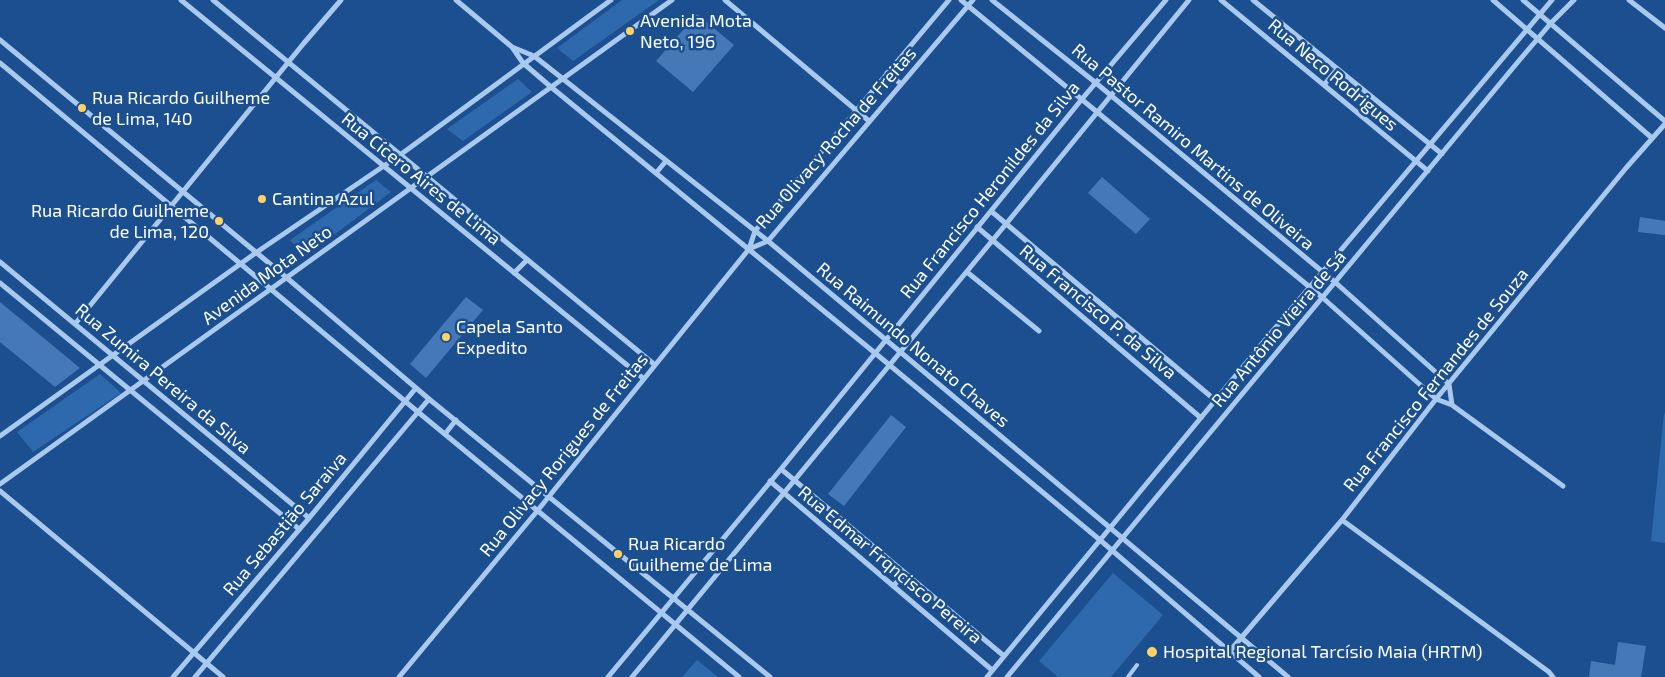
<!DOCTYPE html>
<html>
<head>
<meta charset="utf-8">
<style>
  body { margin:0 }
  canvas { display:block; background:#1b4f8f }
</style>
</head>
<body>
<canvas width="1665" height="677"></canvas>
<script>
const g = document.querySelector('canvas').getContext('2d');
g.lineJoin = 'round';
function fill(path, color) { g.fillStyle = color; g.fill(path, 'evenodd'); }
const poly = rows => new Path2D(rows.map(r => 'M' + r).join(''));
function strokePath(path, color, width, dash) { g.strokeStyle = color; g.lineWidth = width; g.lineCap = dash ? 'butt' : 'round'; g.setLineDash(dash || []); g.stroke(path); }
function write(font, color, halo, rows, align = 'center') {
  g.font = font + ' "Exo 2",sans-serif'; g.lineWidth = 5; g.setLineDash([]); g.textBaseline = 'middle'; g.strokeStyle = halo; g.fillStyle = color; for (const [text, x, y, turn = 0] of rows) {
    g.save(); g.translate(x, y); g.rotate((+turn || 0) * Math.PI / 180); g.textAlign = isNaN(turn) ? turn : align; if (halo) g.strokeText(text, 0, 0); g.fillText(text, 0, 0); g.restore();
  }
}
fill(poly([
  [622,0,659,0,573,61,557,48],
  [518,79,532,92,463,141,447,129],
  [376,180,391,192,306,256,290,240],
  [100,374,121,393,33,452,17,432],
  [1664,413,1665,414,1665,543,1651,541],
  [1113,573,1163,615,1111,677,1058,677,1039,661],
  [697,660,718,677,682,677]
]), '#2e69ad');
fill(poly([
  [697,14,734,45,693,92,656,61],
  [1102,177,1150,219,1136,234,1088,193],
  [1640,217,1665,221,1665,235,1638,232],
  [466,297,483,310,426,378,410,364],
  [0,302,80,368,55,387,0,342],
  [891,415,906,427,844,506,828,494],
  [1618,642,1646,646,1641,677,1589,677,1591,661,1615,665]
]), '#4478b7');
strokePath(poly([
  [1128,677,1137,665]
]), '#a9c9ee', 4);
strokePath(poly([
  [181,0,644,379],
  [213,0,655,365],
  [456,0,512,47,523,63,551,87,875,353,1100,540,1259,677],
  [725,0,869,121],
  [961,0,1323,298,1436,399,1452,405,1563,486],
  [992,0,1096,83,1336,283,1449,384,1452,405],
  [1221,0,1428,171],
  [1253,0,1442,154],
  [1493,0,1652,138],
  [1523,0,1665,121],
  [1629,0,1665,28],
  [0,40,287,278,429,399,770,677],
  [512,47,534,56,768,241,1288,677],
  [0,63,418,412,739,677],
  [887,73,901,84],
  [1324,85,1337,69],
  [656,173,666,161],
  [991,211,1215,400],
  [977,227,1201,418],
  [749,249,768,241,973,0],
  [0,262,309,518],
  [967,272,1039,331],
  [514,273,527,260],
  [0,283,299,529],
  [75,324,304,43,341,0],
  [445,434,456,420],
  [0,436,257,252,400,155,611,0],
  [781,469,1004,656],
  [770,481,992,670],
  [0,484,672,0],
  [0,491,223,677],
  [1342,520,1549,672,1553,677],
  [893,586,905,574],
  [1229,652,1342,520,1436,399,1626,168,1665,124],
  [173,677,309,518,416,388],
  [195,677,429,399],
  [399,677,538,510,749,249,755,231,949,0],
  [608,677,781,469,1082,99,1166,0],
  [632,677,1006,224,1189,0],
  [987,677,1270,334,1552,0],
  [1007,677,1517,63,1551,23,1574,0]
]), '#a9c9ee', 5);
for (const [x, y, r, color] of [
  [630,31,5,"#ffd166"],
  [82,108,5,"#ffd166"],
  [262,199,5,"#ffd166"],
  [219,221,5,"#ffd166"],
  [446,337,5,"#ffd166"],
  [618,554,5,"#ffd166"],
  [1152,652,6,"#ffd166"]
]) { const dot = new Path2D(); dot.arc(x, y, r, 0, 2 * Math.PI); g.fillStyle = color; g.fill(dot); strokePath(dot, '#1b4f8f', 2); }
write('18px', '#fff', '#1b4f8f', [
  ["Avenida Mota",640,21],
  ["Neto, 196",640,42],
  ["Rua Ricardo Guilheme",92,98],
  ["de Lima, 140",92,119],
  ["Cantina Azul",272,199],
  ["Rua Ricardo Guilheme",209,211,"right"],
  ["de Lima, 120",209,232,"right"],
  ["Capela Santo",456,327],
  ["Expedito",456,348],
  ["Rua Ricardo",628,544],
  ["Guilheme de Lima",628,565],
  ["Hospital Regional Tarcísio Maia (HRTM)",1163,652]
], 'left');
write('18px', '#fff', '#1b4f8f', [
  ["Rua Neco Rodrigues",1333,75,40],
  ["Rua Olivacy Rocha de Freitas",836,138,-49],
  ["Rua Pastor Ramiro Martins de Oliveira",1193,147,40],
  ["Rua Cícero Aires de Lima",421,179,39],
  ["Rua Francisco Heronildes da Silva",990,190,-51],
  ["Avenida Mota Neto",267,275,-36],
  ["Rua Francisco P. da Silva",1098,312,40],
  ["Rua Antônio Vieira de Sá",1279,329,-50],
  ["Rua Raimundo Nonato Chaves",913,345,40],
  ["Rua Zumira Pereira da Silva",163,379,40],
  ["Rua Francisco Fernandes de Souza",1436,380,-51],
  ["Rua Olivacy Rorigues de Freitas",564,455,-51],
  ["Rua Sebastião Saraiva",285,524,-50],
  ["Rua Edmar Frqncisco Pereira",890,565,40]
]);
</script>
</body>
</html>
